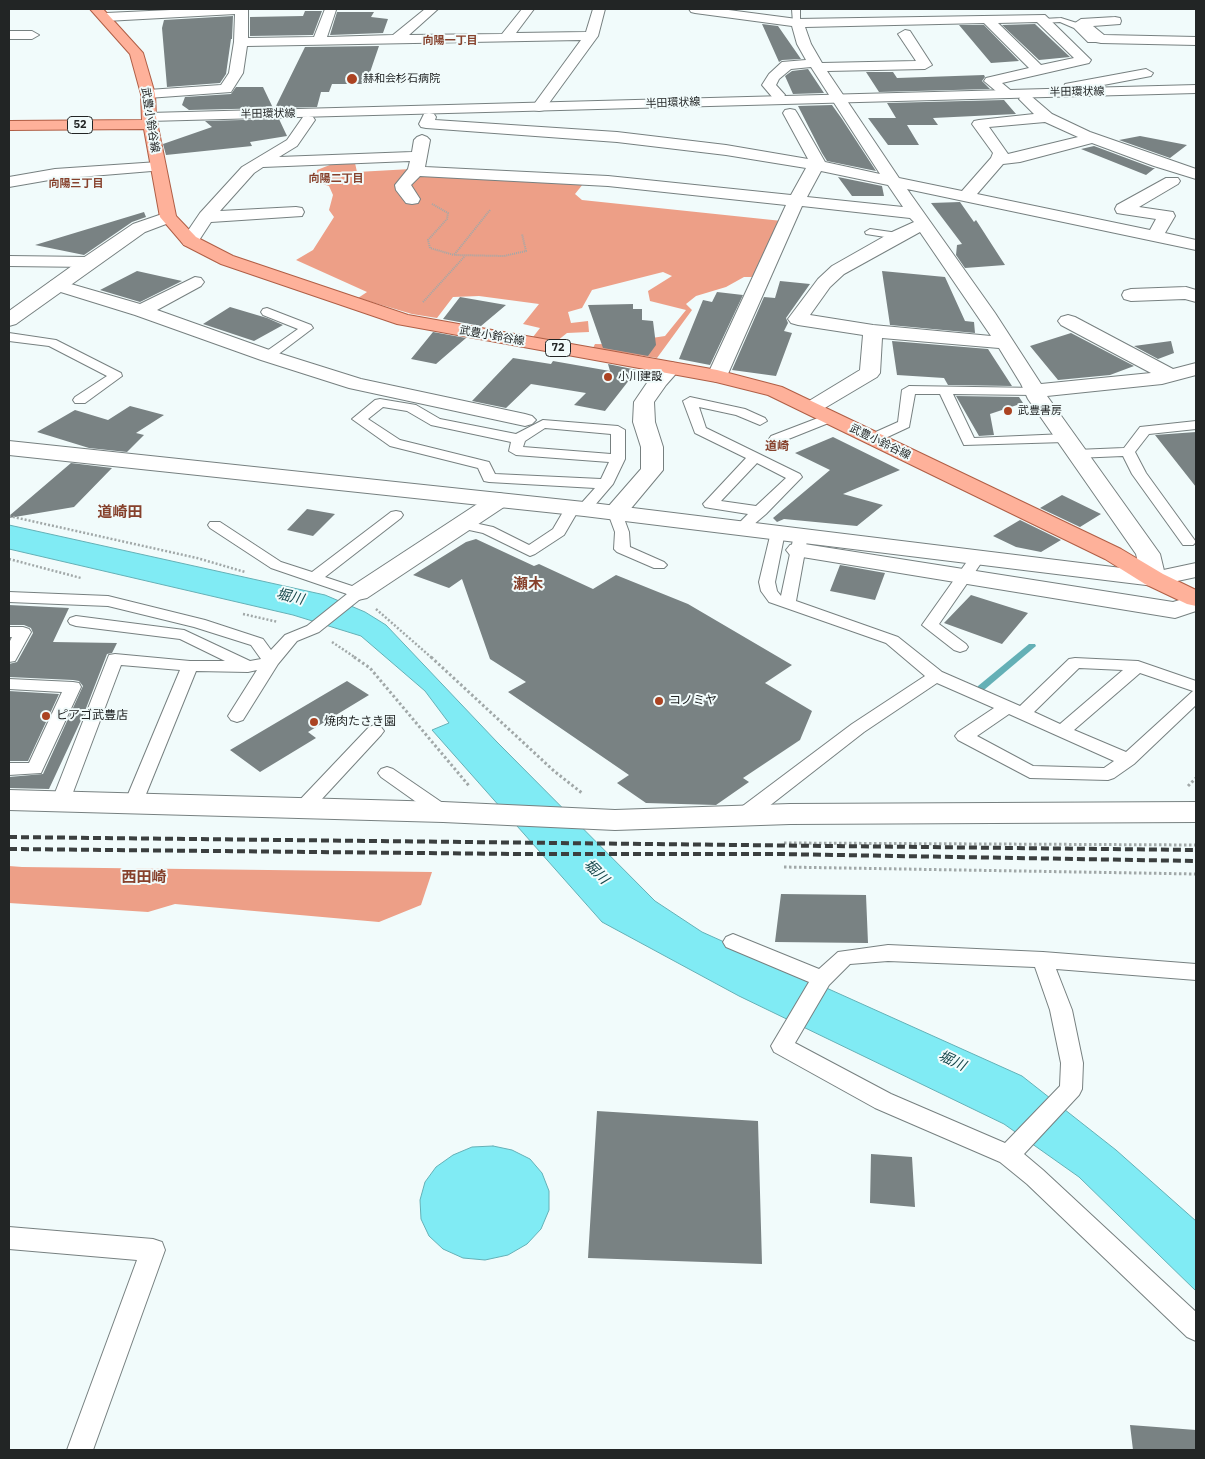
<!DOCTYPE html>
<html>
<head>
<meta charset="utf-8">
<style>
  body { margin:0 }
  #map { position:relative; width:1205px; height:1459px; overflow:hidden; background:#f1fbfb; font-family:"IBM Plex Sans",sans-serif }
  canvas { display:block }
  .frame { position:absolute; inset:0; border:10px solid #222525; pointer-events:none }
</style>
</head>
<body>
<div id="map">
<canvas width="1205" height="1459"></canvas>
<div class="frame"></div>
</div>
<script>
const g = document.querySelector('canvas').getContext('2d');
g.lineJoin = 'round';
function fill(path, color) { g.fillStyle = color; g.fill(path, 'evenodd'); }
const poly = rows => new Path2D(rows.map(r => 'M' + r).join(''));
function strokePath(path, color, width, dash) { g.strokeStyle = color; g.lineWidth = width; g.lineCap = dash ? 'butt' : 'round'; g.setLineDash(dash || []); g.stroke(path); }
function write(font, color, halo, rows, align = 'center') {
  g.font = font + ' "IBM Plex Sans","Noto Sans JP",sans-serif'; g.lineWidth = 4; g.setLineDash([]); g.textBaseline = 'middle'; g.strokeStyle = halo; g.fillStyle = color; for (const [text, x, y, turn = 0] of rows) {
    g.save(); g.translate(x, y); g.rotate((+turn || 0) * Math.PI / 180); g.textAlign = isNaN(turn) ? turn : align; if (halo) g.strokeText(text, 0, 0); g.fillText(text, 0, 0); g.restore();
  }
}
fill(poly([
  [340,161,355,163,357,172,411,169,416,176,583,184,575,194,582,200,782,221,757,277,744,277,726,287,696,296,686,304,692,310,657,358,593,348,595,344,647,345,652,338,665,336,686,310,650,301,648,291,672,276,663,272,592,290,582,308,568,312,571,323,588,321,589,332,567,333,557,341,533,337,540,328,523,324,539,304,479,296,453,297,437,318,412,314,358,298,367,292,296,260,313,250,334,217,329,210,333,195,329,186,316,182,317,170],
  [9,866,22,867,432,872,421,905,379,922,175,904,148,912,9,903]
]), '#ed9f87');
const water = poly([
  [9,525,325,595,365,612,386,625,497,742,655,901,702,932,1022,1076,1116,1150,1196,1221,1196,1291,1079,1177,1004,1124,739,996,602,922,432,730,449,723,425,691,361,636,293,615,9,549,9,525],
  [493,1146,512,1150,530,1159,542,1173,549,1191,549,1210,541,1229,527,1244,508,1255,485,1260,463,1258,443,1249,429,1236,421,1219,420,1200,425,1182,436,1167,453,1155,472,1147,493,1146]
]);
fill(water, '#80ebf4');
strokePath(water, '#64b0b6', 1);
fill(poly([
  [1029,644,1035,644,1036,646,984,690,978,690,977,688,978,686,1029,644]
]), '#64b0b6');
fill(poly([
  [305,11,322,11,313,35,250,36,250,17,303,16],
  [337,12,374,12,371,17,388,19,383,33,330,35],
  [233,16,232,39,231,39,226,74,220,83,167,87,162,28,164,20],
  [762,24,778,26,801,59,782,60,779,62],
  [1035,24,1070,57,1039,60,1002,25],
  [959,25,984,25,1019,61,991,63],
  [379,46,366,84,332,84,329,92,321,92,317,107,275,108,305,47],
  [808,69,824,93,793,94,785,76,792,71],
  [866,72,893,72,897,78,984,75,985,77,982,81,990,89,879,92],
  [236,87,263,87,273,108,189,110,182,105,185,97,231,94],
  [1004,100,1016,114,933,118,938,125,907,125,919,145,888,145,868,118,896,118,887,103],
  [832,105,842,119,876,171,827,161,822,153,798,106],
  [279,119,287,136,250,142,252,146,166,155,163,144,212,127,205,121],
  [1140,136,1187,145,1170,158,1119,140],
  [1094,146,1153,168,1155,168,1146,175,1081,149],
  [838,177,882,186,884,196,852,196],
  [960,202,974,222,976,220,1005,265,965,268,956,255,957,245,962,244,931,203],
  [144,212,146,217,132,222,84,255,35,245],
  [137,271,182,281,140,302,100,290],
  [882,271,945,277,965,321,974,322,975,333,890,325],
  [780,281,810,284,786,318,788,323,784,331,792,333,776,376,732,370,764,297,775,298],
  [717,292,743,295,710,365,679,359,703,300,712,302],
  [460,297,506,305,481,326,443,319],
  [633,304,633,309,642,309,642,320,653,321,656,345,648,356,603,348,588,305],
  [230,307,267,318,283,325,254,341,203,324],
  [433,332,466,338,436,364,411,359],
  [1071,333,1134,366,1110,375,1058,380,1030,346],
  [892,341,988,349,1012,386,948,385,944,378,897,375],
  [1171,341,1174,353,1158,359,1134,346],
  [513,358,551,364,553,361,610,371,608,364,637,370,605,411,574,405,586,393,531,384,506,408,472,401],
  [956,396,1019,397,1023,403,990,414,994,435,979,436],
  [130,406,164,415,136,433,144,435,127,452,89,448,37,432,75,410,108,420],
  [1196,432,1196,487,1155,435],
  [833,437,900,470,843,494,883,505,857,526,784,519,777,522,773,518,830,470,795,453],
  [71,463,112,468,74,507,9,518,9,516],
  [1062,495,1101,514,1080,527,1040,508],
  [307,509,335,514,313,536,287,530],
  [1020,520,1061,540,1041,552,1016,547,993,536],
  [476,539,534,566,539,564,593,589,616,575,688,604,792,665,765,683,812,711,800,740,743,778,749,782,716,805,646,803,617,783,629,775,508,692,526,682,490,659,462,579,449,588,413,575,466,542],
  [840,565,885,573,875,600,830,591],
  [971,595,1028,613,1002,644,944,623],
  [9,605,69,608,53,642,117,643,112,653,107,654,83,716,49,789,9,788,9,777,43,774,83,686,79,681,73,680,9,677,9,664,17,662,33,633,31,628,24,625,9,625],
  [347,681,369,695,308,732,316,738,260,772,230,750],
  [9,691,59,694,28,761,9,761],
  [781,894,866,895,868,943,775,942],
  [597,1111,758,1121,762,1264,588,1258],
  [871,1154,912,1157,915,1207,870,1203],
  [1130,1425,1196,1430,1196,1450,1133,1450]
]), '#798283');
const lane = poly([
  [792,9,800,9,800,25,793,23,792,9],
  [1061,18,1080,24,1093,37,1101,36,1105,39,1101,42,1088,42,1074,28,1060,22,1043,23,1039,21,1043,19,1061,18],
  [870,229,898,233,904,236,898,239,866,234,865,232,870,229],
  [267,308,311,325,313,328,272,359,268,360,262,356,264,353,298,329,263,315,261,312,263,309,267,308],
  [9,333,56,340,121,373,122,376,85,403,75,403,73,400,75,397,107,376,49,346,9,341,9,333],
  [909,386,1039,388,1041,391,1039,394,1034,395,953,394,974,438,1065,434,1072,438,1065,442,964,445,940,394,915,394,909,427,879,441,869,441,867,438,869,435,898,422,902,390,909,386],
  [690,397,745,409,765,418,767,421,760,425,736,415,699,407,706,428,800,474,802,477,766,514,746,531,736,531,734,528,748,514,710,508,705,507,703,504,746,458,695,433,683,401,690,397],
  [757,463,786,478,756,506,721,501,757,463],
  [380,399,416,405,440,419,516,434,543,420,618,426,625,430,625,459,613,484,589,512,584,513,578,511,564,535,535,554,530,556,483,533,460,528,458,525,460,522,465,521,493,527,529,545,553,529,567,505,572,504,578,507,595,488,489,482,484,481,478,468,390,446,352,419,375,400,380,399],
  [383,407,407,411,431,425,511,442,509,451,516,455,609,462,601,479,495,474,489,462,400,440,368,419,383,407],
  [545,428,611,434,611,454,523,447,525,441,545,428],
  [831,413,836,414,838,417,836,420,781,442,771,442,769,439,771,436,831,413],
  [1196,421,1196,429,1149,434,1135,452,1146,473,1196,542,1193,545,1183,545,1132,474,1123,456,1076,458,1069,454,1076,450,1124,448,1140,427,1196,421],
  [615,509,620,510,622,513,629,532,630,547,664,562,667,565,664,568,654,568,617,552,614,549,615,532,608,513,610,510,615,509],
  [396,511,401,512,403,515,401,518,325,577,364,590,366,593,364,596,319,632,297,641,278,664,243,720,237,722,231,720,228,716,257,670,248,672,196,671,142,804,140,808,133,810,126,808,124,804,180,670,121,665,69,803,67,807,60,809,53,807,51,803,109,655,115,654,190,661,225,661,180,639,76,626,70,624,68,621,70,618,76,616,184,630,250,661,261,659,251,645,194,627,108,606,9,602,9,592,108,596,205,620,263,639,271,650,285,635,307,626,347,594,271,568,210,528,208,525,210,522,220,522,281,562,312,572,391,512,396,511],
  [778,528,783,529,785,532,775,582,777,591,781,596,794,535,796,532,806,532,808,535,796,601,898,637,942,672,1020,706,1069,659,1075,658,1138,661,1196,681,1196,705,1134,764,1114,778,1108,780,1030,778,958,740,955,736,958,732,994,708,937,683,864,732,750,821,743,822,736,821,734,816,736,811,852,724,925,676,886,643,769,602,761,591,759,582,771,532,773,529,778,528],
  [1079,668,1123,670,1060,724,1034,712,1079,668],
  [1140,673,1193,691,1126,752,1074,730,1140,673],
  [1009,714,1114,761,1104,768,1033,766,977,736,1009,714],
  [978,551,983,553,986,556,939,624,966,644,968,647,966,650,960,652,954,650,922,625,973,553,978,551],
  [9,627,23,627,29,629,31,632,15,661,9,662,9,643,12,637,9,637,9,627],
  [9,679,73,682,79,683,81,687,41,773,9,775,9,763,29,763,62,692,9,689,9,679],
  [375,725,381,727,384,731,381,735,308,814,301,816,294,814,292,810,294,806,369,727,375,725],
  [387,767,393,769,450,808,452,812,450,816,443,818,436,816,381,777,378,773,381,769,387,767],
  [733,934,819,969,838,952,888,945,1043,952,1196,964,1196,980,1056,969,1072,1010,1083,1063,1082,1089,1079,1095,1024,1154,1043,1170,1196,1312,1196,1341,1187,1337,1027,1184,1000,1162,875,1108,774,1052,771,1046,809,982,726,947,723,942,726,937,733,934],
  [888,961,1035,967,1050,1010,1061,1063,1060,1086,1005,1143,891,1094,795,1043,829,985,850,964,888,961],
  [9,1227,153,1239,162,1242,165,1250,93,1450,67,1450,137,1260,9,1249,9,1227]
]);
const street = poly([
  [192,9,248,9,248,38,314,37,325,9,336,10,327,37,393,35,425,9,438,9,409,35,502,34,522,9,534,9,516,33,586,32,593,9,605,9,598,36,544,110,539,111,534,110,532,107,581,40,247,46,243,73,231,92,148,98,143,97,141,94,143,91,148,90,221,85,229,73,234,42,235,14,106,21,100,17,106,13,192,9],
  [689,9,721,9,797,19,1045,15,1091,60,1089,63,1002,83,1015,94,1013,97,1008,98,1003,97,984,81,986,78,1029,68,984,23,805,27,811,44,822,63,916,61,898,34,905,30,910,31,932,65,925,69,827,71,899,178,962,191,991,158,993,153,972,124,974,121,979,120,1034,114,1019,99,1021,96,1026,95,1031,96,1052,114,1090,132,1196,169,1196,179,1154,166,1092,143,1020,162,1003,164,977,194,1150,230,1156,219,1123,214,1117,213,1115,209,1117,205,1166,178,1178,178,1180,181,1178,184,1139,207,1173,212,1175,216,1165,233,1196,240,1196,250,907,189,995,313,1041,384,1151,373,1061,325,1058,321,1061,317,1068,315,1075,317,1173,369,1196,363,1196,375,1162,384,1047,396,1160,554,1166,579,1163,584,1154,586,1145,584,1142,579,1136,554,1028,399,1021,384,999,348,882,338,880,373,877,377,818,412,811,414,804,412,801,408,804,404,860,370,863,335,798,325,791,323,788,319,818,279,832,266,892,232,914,222,910,218,802,206,727,376,724,380,717,382,710,380,707,376,786,205,608,186,420,176,411,185,420,199,418,203,412,204,406,203,396,190,395,185,408,169,410,161,263,167,254,173,220,211,296,207,302,208,304,212,302,216,211,222,196,245,190,246,184,245,181,241,200,213,242,167,287,140,303,117,308,116,313,117,315,120,297,146,279,157,412,152,414,140,417,137,422,135,427,137,430,140,425,167,608,176,791,195,806,168,726,155,617,142,426,128,421,127,419,124,424,114,429,113,434,114,436,117,435,120,617,132,726,145,808,159,783,113,785,110,790,109,795,110,797,113,825,162,880,174,811,67,791,69,779,79,776,85,785,95,783,98,773,98,762,85,769,74,782,62,806,60,797,44,792,26,695,13,691,12,689,9],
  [1037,22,1074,58,1041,65,998,23,1037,22],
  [1045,122,1078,137,1008,154,989,127,1045,122],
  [821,171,888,185,903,207,807,197,821,171],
  [920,232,991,336,873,325,810,315,830,287,844,274,920,232],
  [1115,17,1120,18,1121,21,1120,24,1093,26,1104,35,1196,37,1196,45,1101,43,1096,42,1075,23,1081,19,1115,17],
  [9,31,32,31,39,35,32,39,9,39,9,31],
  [1146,69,1153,73,1151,76,1077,90,1074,95,1069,96,1064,95,1062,92,1065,84,1146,69],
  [158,162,164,164,166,167,164,170,55,179,9,187,9,177,55,169,158,162],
  [9,256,89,257,95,258,98,262,95,266,89,267,9,266,9,256],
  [195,277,201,278,204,282,201,286,157,310,275,352,361,379,525,414,532,416,536,420,532,424,525,426,349,388,261,360,135,315,51,289,48,285,51,281,57,280,140,304,195,277],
  [1186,287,1196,290,1196,302,1185,299,1131,301,1124,299,1122,295,1124,291,1131,289,1186,287],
  [671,362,678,364,681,368,666,385,654,402,655,422,663,447,663,470,623,518,615,520,607,518,603,513,607,508,641,469,641,447,633,422,634,402,651,377,664,364,671,362],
  [499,493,507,495,510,500,507,505,367,598,358,600,349,598,346,593,349,588,491,495,499,493],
  [798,543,1173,602,1196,595,1196,611,1175,618,790,555,786,550,790,545,798,543],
  [9,790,443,802,615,810,790,804,1196,802,1196,822,790,824,615,830,443,822,9,810,9,790]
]);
const secondary = poly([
  [1196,85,1196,93,149,121,144,120,142,117,144,114,149,113,1196,85],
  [168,212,174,213,176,217,174,221,145,232,16,324,9,326,9,311,83,258,133,224,168,212],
  [9,441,584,502,1154,572,1196,563,1196,577,1154,586,584,516,9,455,9,441]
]);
const primary = poly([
  [90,9,103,9,143,53,155,94,156,117,176,216,196,237,233,256,408,315,717,370,782,387,1121,549,1163,574,1196,590,1196,606,1187,604,1145,584,1105,559,768,395,716,382,397,324,221,264,184,245,160,217,144,129,9,130,9,121,142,120,141,94,130,54,90,9]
]);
strokePath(lane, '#778080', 2);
strokePath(street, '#778080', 2);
strokePath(secondary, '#778080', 2);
strokePath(primary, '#b05e45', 2);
strokePath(poly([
  [432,204,448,213,447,219,428,240,430,248,454,255],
  [490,210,454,255,504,256,526,251,522,234],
  [423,302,465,256]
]), '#a1a8a8', 2, [1, 1]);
strokePath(poly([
  [9,516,197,558,245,572],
  [9,559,81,578],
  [376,609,432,658],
  [243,614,278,622],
  [332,642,356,658]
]), '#a1a8a8', 2.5, [2, 2]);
strokePath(poly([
  [354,657,370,668,470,787],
  [431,657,554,771,582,793],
  [1188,786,1196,778],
  [784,843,1196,845],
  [784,867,1196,874]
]), '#a1a8a8', 3, [2.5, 2.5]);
fill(lane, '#fff');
fill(street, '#fff');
fill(secondary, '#fff');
fill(primary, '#feb19a');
strokePath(poly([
  [9,837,1196,850],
  [9,849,519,854,778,854,1196,861]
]), '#3b3f3f', 4, [8, 4]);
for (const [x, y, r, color] of [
  [352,79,6,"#ab4322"],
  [608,377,5,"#ab4322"],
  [1008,411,5,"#ab4322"],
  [659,701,5,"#ab4322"],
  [46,716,5,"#ab4322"],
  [314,722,5,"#ab4322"]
]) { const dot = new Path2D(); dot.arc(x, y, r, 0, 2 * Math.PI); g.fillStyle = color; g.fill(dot); strokePath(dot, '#f1fbfb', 2); }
write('bold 11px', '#86412c', '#f1fbfb', [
  ["向陽一丁目",450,41],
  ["向陽二丁目",336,179],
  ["向陽三丁目",76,184]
]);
write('11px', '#222525', '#f1fbfb', [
  ["赫和会杉石病院",363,79],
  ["小川建設",618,377],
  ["武豊書房",1018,411]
], 'left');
write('11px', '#222525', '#f1fbfb', [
  ["半田環状線",1077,92,-1],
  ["半田環状線",673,103,-2],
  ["半田環状線",268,114,-1],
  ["武豊小鈴谷線",150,120,81],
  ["武豊小鈴谷線",492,336,10],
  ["武豊小鈴谷線",880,442,26]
]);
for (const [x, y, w] of [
  [80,125,25],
  [558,348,25]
]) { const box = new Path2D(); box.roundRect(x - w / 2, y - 8.5, w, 17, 4); g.fillStyle = '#f1fbfb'; g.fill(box); strokePath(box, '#222525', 1); }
write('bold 11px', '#222525', null, [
  ["52",80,125],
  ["72",558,348]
]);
write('bold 12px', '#86412c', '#f1fbfb', [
  ["道崎",777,447]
]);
write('12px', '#222525', '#f1fbfb', [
  ["コノミヤ",669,701],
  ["ピアゴ武豊店",56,716],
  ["焼肉たさき園",324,722]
], 'left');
write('italic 14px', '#16474b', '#f1fbfb', [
  ["堀川",290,597,13],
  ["堀川",596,872,45],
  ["堀川",952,1061,25]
]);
write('bold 15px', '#86412c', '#f1fbfb', [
  ["道崎田",120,513],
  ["瀬木",528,585],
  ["西田崎",144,878]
]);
</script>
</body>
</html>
